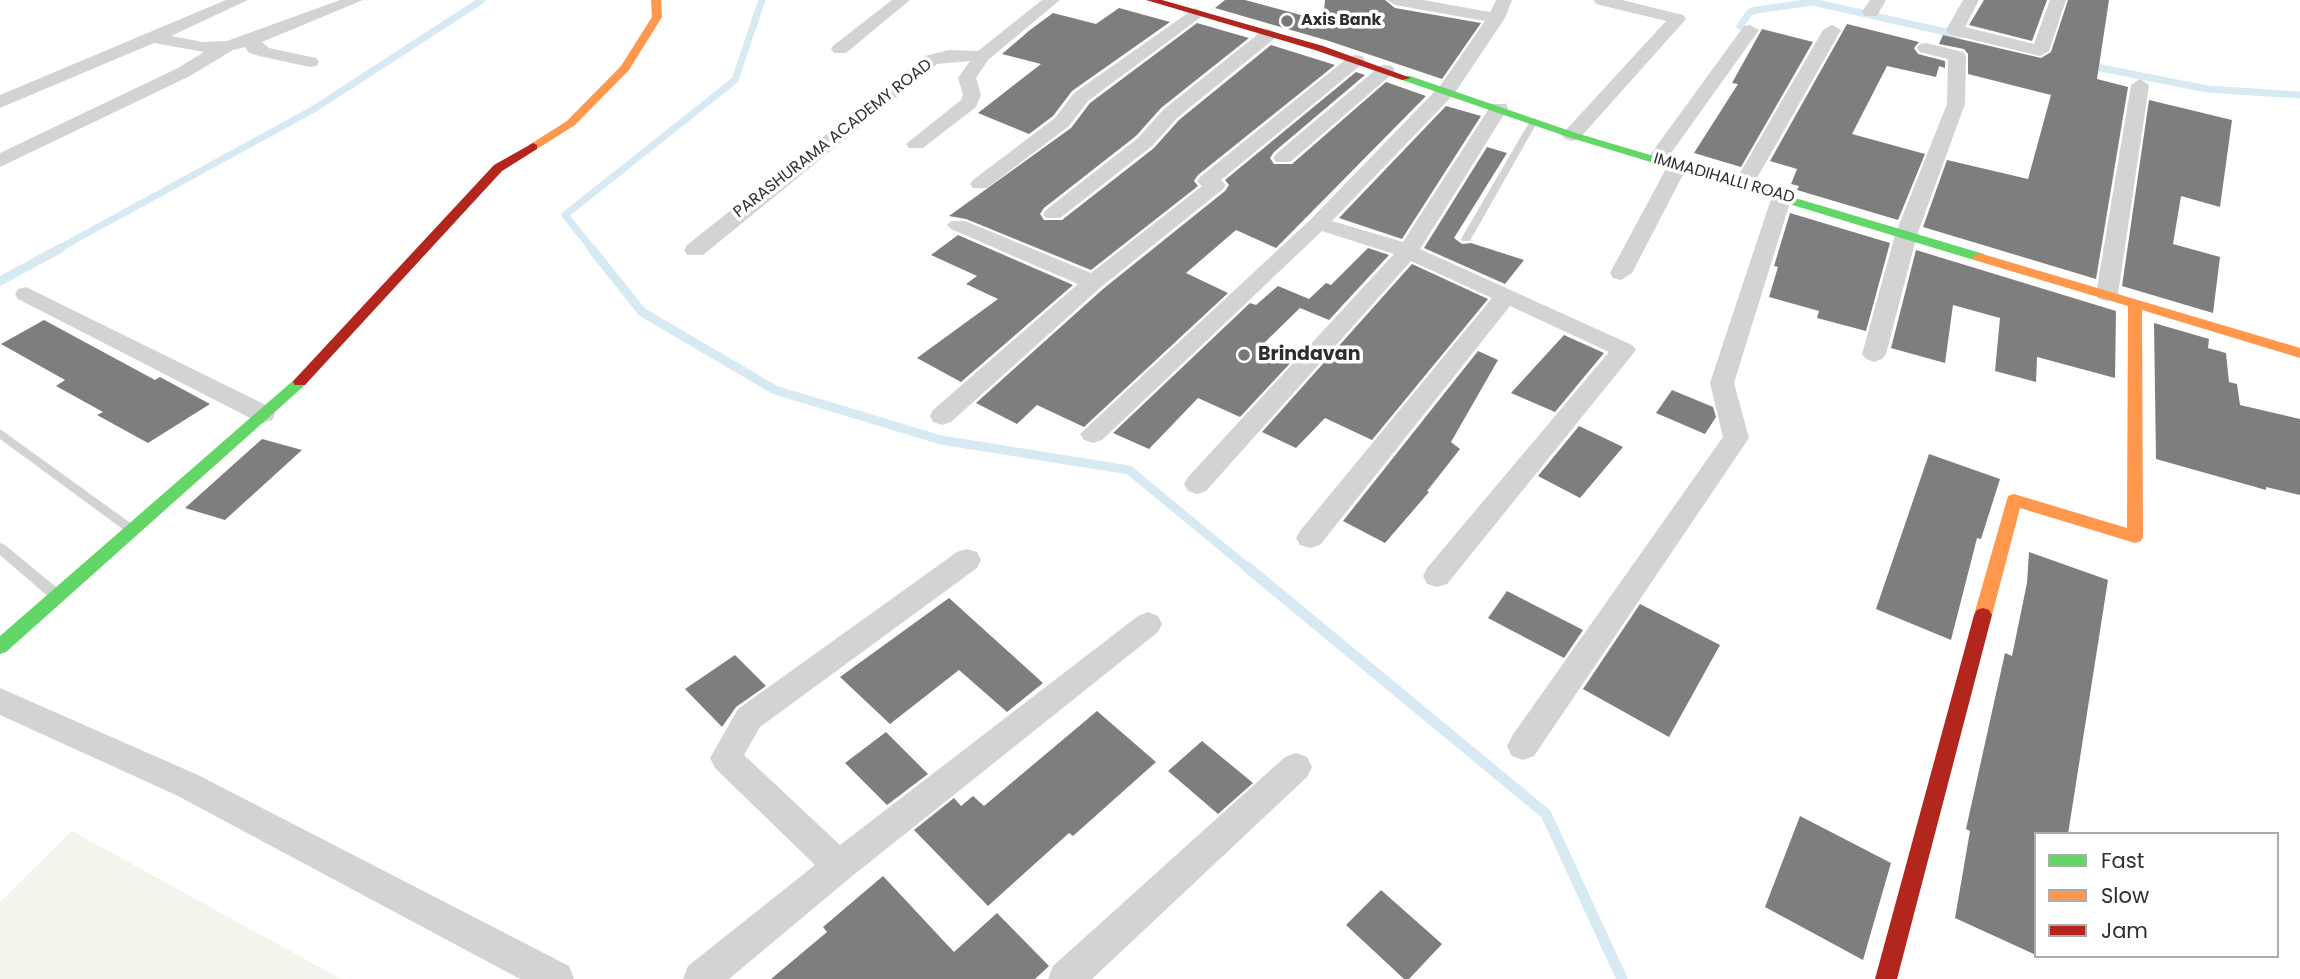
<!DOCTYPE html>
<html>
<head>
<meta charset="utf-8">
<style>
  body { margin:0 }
  #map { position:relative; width:2300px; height:979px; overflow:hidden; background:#fff; font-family:Poppins,sans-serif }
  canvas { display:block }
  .legend { position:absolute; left:2034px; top:832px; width:245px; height:126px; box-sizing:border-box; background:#fff; border:2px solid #ababab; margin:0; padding:9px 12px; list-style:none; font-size:21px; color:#2e2e2e }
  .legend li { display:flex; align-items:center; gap:14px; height:35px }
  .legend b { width:35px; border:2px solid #ababab }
</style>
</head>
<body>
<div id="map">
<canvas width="2300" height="979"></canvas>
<ul class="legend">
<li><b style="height:9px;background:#63d668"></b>Fast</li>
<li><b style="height:9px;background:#ff974d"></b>Slow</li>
<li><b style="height:9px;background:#b3261e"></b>Jam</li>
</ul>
</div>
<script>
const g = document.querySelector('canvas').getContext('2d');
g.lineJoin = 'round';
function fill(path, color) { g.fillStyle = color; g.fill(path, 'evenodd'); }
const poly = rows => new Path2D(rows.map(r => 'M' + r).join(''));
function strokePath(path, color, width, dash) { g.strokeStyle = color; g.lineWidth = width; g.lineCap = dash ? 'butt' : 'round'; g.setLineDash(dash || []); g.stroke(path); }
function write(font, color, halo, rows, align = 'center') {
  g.font = font + ' Poppins,sans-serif'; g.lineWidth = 7; g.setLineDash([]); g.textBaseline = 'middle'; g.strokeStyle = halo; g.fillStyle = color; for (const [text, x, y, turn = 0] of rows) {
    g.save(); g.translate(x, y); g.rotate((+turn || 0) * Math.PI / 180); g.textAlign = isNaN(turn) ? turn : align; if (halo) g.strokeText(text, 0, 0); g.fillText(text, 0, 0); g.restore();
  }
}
fill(poly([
  [72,831,341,979,0,979,0,902]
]), '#f1f5eb');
strokePath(poly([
  [1740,26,1750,12,1756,10,1813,2,1959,35],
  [2086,65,2207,89,2300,95],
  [58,249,314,109,482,0],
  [592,249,565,215,735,80,762,0]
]), '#d7eaf3', 7);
strokePath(poly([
  [591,248,642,312,775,390,941,440,1129,470,1249,569],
  [0,281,61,248]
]), '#d7eaf3', 9);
strokePath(poly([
  [1247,567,1546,814,1622,979]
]), '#d7eaf3', 11);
fill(poly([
  [1225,0,1245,0,1323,21,1325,0,1385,0,1395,8,1481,23,1442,79,1329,41,1215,8],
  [1984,0,2047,0,2032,41,1969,25],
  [2068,0,2109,0,2097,79,2128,87,2096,279,1923,227,1947,160,2028,179,2051,95,1968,74,1968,54,1964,49,1939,44,1943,35,2041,58,2051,52],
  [1119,8,1170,22,1072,91,1053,116,1029,134,978,113,1041,64,1002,54,1030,30,1053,13,1096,24],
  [1197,23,1249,38,1161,108,1136,136,1044,208,1040,214,1044,220,1062,220,1154,148,1179,120,1271,45,1335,65,1198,175,1194,181,1198,186,1091,270,966,219,949,216,1071,128,1090,103],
  [1847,24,1919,42,1914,48,1918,54,1945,61,1945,68,1939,66,1936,77,1887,66,1852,134,1925,154,1898,220,1797,190,1799,186,1791,184,1797,169,1770,161],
  [1762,29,1813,42,1741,167,1694,153,1738,84,1732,83],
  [1356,72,1365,75,1274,152,1270,158,1274,164,1292,164,1386,82,1426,96,1276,248,1236,230,1186,273,1228,293,1084,427,1037,405,1017,424,976,403,1103,289,1225,191,1229,185,1225,180],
  [2149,100,2232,120,2220,207,2181,196,2173,244,2220,257,2213,313,2122,286],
  [1446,106,1481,116,1402,239,1339,218],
  [1487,147,1507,153,1454,238,1462,244,1471,243,1524,260,1505,284,1424,248],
  [1790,213,1890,243,1866,331,1817,318,1819,311,1769,297,1778,267,1774,266],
  [958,235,1073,285,961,382,917,358,998,299,966,284,977,276,931,255],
  [1368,248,1389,255,1329,320,1300,308,1262,345,1294,359,1240,417,1198,398,1149,449,1113,433,1250,303,1256,305,1278,286,1309,299,1326,283,1331,285],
  [1916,250,2116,311,2115,378,2037,357,2036,382,1995,371,2000,318,1953,305,1945,363,1891,348],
  [1412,264,1488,299,1372,440,1325,418,1296,448,1262,432],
  [44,320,155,380,160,377,210,404,148,443,97,415,103,412,56,386,65,380,1,344],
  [2154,323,2209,339,2208,348,2226,353,2229,382,2237,384,2240,405,2300,419,2300,495,2266,487,2266,490,2156,459],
  [1564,335,1604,353,1555,412,1511,393],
  [1478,351,1498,360,1451,442,1460,449,1427,491,1429,492,1385,543,1343,521],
  [1672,390,1713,407,1716,417,1705,434,1656,413],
  [1579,426,1623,447,1580,498,1538,476],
  [262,439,302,450,225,520,185,508],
  [1929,454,2000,479,1981,539,1977,538,1951,640,1876,609],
  [2029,552,2108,580,2068,834,2036,834,2036,955,1955,918,1970,831,1966,829,2005,653,2012,656,2027,583],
  [1507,591,1583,630,1564,658,1488,618],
  [949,598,1043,683,1007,712,959,670,890,724,840,677],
  [1640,604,1720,645,1669,737,1583,689],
  [735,655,766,686,736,707,722,727,685,689],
  [1097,711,1156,762,1073,836,1069,833,988,906,914,830,954,798,961,806,973,796,984,806],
  [886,732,928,774,887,805,845,763],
  [1202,741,1253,783,1218,814,1168,771],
  [1800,816,1891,863,1863,960,1765,907],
  [883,876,954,952,997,913,1049,966,1035,979,771,979,827,932,823,927],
  [1381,890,1442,944,1409,979,1404,979,1346,925]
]), '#7e7e7e');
fill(poly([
  [1534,118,1538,121,1471,239,1470,241,1462,241,1461,239,1530,121,1534,118],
  [0,429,136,527,138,530,136,533,128,533,0,439,0,429],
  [0,543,5,545,61,591,63,595,61,599,51,599,0,555,0,543]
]), '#d3d3d3');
fill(poly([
  [226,0,248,0,171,36,203,42,227,41,340,0,363,0,262,42,269,48,316,58,319,62,316,66,310,67,259,56,249,53,245,47,233,50,190,76,0,167,0,153,178,68,204,52,154,43,0,108,0,95,226,0],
  [892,0,910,0,846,53,834,53,831,49,834,45,892,0],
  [1042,0,1060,0,988,60,976,78,981,95,976,107,923,148,909,148,906,144,961,100,963,95,958,78,970,61,937,64,703,255,687,255,684,250,687,245,925,56,949,50,978,51,1042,0],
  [1387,0,1423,0,1490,12,1496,0,1512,0,1505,18,1454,94,1332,221,1403,242,1492,104,1506,104,1508,108,1420,249,1632,345,1636,350,1447,584,1437,587,1427,584,1423,576,1427,568,1609,352,1510,306,1320,545,1310,548,1300,545,1296,538,1300,531,1492,298,1411,261,1206,491,1197,494,1188,491,1184,484,1188,477,1394,254,1322,231,1102,440,1093,443,1084,440,1080,434,1311,219,1440,86,1485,21,1395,5,1387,0],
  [1594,0,1622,0,1683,15,1686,19,1579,139,1572,141,1565,139,1562,135,1565,131,1666,21,1596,4,1594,0],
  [1870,0,1886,0,1877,16,1865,16,1862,12,1870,0],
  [1963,0,1979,0,1965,27,2034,44,2050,0,2066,0,2049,51,2040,56,1949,34,1946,30,1963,0],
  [1195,8,1204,13,1201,17,1088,101,1069,126,987,188,973,188,970,184,973,180,1055,118,1074,93,1195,8],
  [1750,25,1759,30,1664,163,1650,163,1647,159,1650,155,1744,26,1750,25],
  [1832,25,1841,30,1753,185,1750,189,1736,189,1733,185,1823,30,1832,25],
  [1269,29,1278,34,1275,38,1177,118,1152,146,1060,218,1046,218,1043,214,1046,210,1138,138,1163,110,1263,30,1269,29],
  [1926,43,1963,52,1966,56,1965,104,1917,235,1886,354,1882,359,1874,362,1866,359,1862,354,1895,235,1947,104,1948,59,1920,52,1917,48,1920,44,1926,43],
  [1356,55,1362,56,1365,60,1362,64,1221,180,1226,185,1223,189,1101,287,951,422,942,425,933,422,930,416,933,410,1078,284,951,229,947,225,951,221,965,221,1091,273,1202,186,1197,181,1200,177,1350,56,1356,55],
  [1386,65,1392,66,1395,70,1392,74,1290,162,1276,162,1273,158,1276,154,1380,66,1386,65],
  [2140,79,2149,85,2118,294,2115,299,2107,301,2099,299,2096,294,2131,85,2140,79],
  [1678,159,1688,165,1632,273,1621,280,1613,278,1610,273,1668,165,1678,159],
  [1782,190,1792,196,1734,383,1749,438,1534,756,1523,760,1512,756,1507,746,1512,736,1723,437,1710,383,1772,196,1782,190],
  [26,287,272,408,275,414,272,420,263,423,254,420,18,299,15,294,18,289,26,287],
  [967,549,977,552,981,560,977,568,760,727,744,755,840,845,1138,616,1148,612,1158,616,1162,624,1158,632,851,877,729,979,683,979,688,966,815,865,715,768,710,758,738,709,957,552,967,549],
  [0,688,198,775,569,966,574,979,520,979,176,795,0,715,0,688],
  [1296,753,1307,757,1312,767,1307,777,1092,979,1048,979,1053,966,1285,757,1296,753]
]), '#d3d3d3');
fill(poly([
  [1402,76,1410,76,1576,133,1984,254,1986,257,1979,261,1974,260,1568,137,1402,80,1402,76],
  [300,377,305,379,307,382,305,385,6,652,0,654,0,636,295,379,300,377]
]), '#63d668');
fill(poly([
  [651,0,661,0,662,17,629,70,575,125,537,149,529,149,529,145,567,121,621,66,652,17,651,0],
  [1979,253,2300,348,2300,358,2142,310,2143,537,2141,541,2135,543,2020,508,1992,615,1989,620,1983,622,1977,620,1974,615,2008,496,2014,494,2127,528,2128,306,1974,260,1972,257,1979,253]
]), '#ff974d');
fill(poly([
  [1146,0,1162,0,1323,46,1411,78,1402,80,1315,50,1146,0],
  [533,143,537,145,537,149,502,171,305,385,295,385,293,382,295,379,494,165,533,143],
  [1983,608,1989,610,1992,615,1897,979,1875,979,1974,615,1977,610,1983,608]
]), '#b3261e');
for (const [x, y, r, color] of [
  [1287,21,7,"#777"],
  [1244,355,7,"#777"]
]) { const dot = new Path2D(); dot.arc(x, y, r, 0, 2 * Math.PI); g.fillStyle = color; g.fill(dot); strokePath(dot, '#fff', 2.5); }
write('bold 16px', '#2e2e2e', '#fff', [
  ["Axis Bank",1301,21]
], 'left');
write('16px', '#2e2e2e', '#fff', [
  ["PARASHURAMA ACADEMY ROAD",833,139,-38],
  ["IMMADIHALLI ROAD",1724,179,16]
]);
write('bold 19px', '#2e2e2e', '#fff', [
  ["Brindavan",1258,355]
], 'left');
</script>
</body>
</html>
